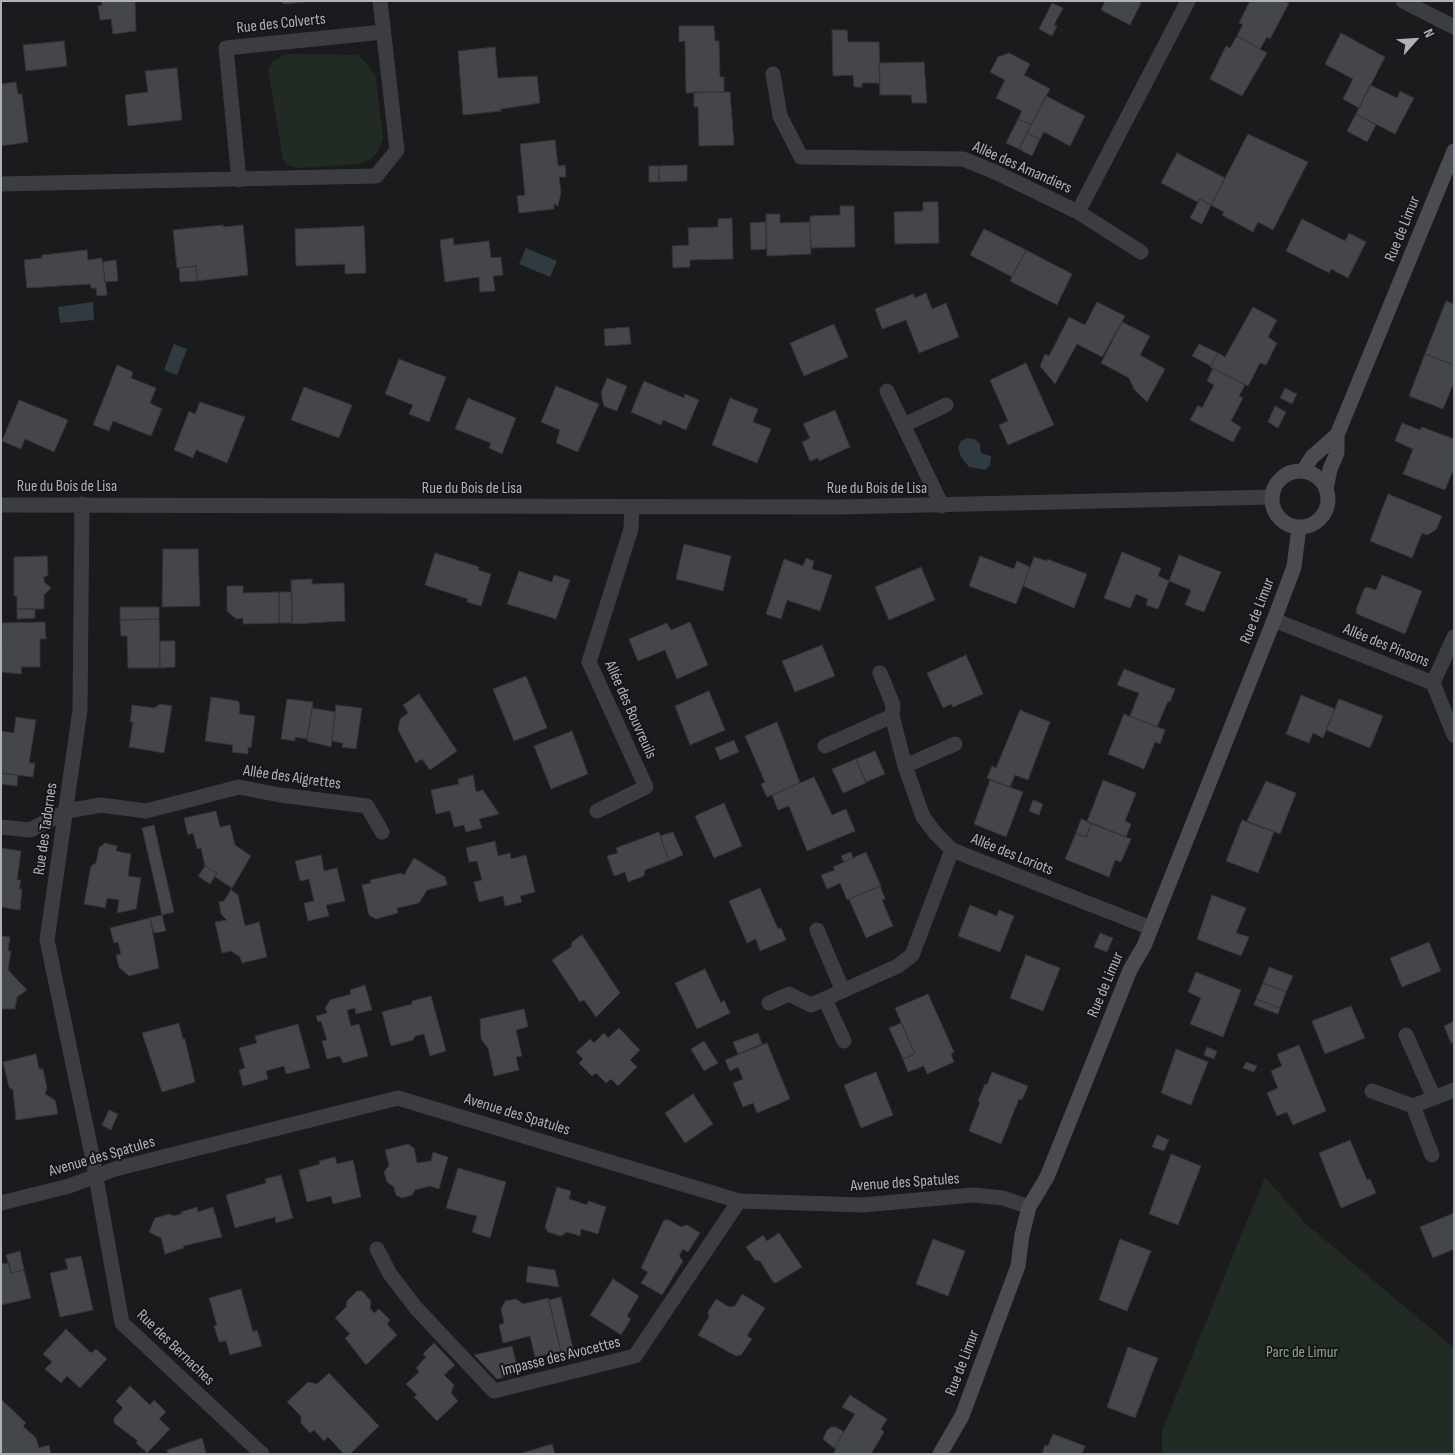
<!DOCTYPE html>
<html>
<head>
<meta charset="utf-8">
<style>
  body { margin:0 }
  #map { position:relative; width:1455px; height:1455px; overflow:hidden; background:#1b1b1d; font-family:"Sofia Sans Condensed",sans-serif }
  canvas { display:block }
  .frame { position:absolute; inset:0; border:2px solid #adb3bc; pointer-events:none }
  .north { position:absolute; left:1390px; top:15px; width:50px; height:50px; -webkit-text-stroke:4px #161618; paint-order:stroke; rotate:64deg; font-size:14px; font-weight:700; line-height:20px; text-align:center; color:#adb3bc }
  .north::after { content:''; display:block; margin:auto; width:18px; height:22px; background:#adb3bc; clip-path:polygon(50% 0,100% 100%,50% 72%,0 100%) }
</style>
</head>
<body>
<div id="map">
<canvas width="1455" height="1455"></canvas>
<div class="frame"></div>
<div class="north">N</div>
</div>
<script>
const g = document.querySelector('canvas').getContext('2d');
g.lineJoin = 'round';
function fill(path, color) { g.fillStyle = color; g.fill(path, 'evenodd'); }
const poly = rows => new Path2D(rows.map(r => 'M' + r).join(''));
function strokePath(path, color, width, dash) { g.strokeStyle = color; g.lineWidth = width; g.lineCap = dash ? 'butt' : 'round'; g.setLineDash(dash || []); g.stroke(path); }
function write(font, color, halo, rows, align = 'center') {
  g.font = font + ' "Sofia Sans Condensed",sans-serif'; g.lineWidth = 4; g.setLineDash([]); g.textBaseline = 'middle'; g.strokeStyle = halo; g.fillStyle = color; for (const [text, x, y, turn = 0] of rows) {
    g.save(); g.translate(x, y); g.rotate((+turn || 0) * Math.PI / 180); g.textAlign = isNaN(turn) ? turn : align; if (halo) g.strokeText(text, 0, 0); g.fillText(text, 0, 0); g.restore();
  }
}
fill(poly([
  [287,54,358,55,367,64,376,77,383,139,378,151,371,159,360,164,298,168,289,166,283,160,268,69,274,60],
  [1265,1177,1306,1224,1454,1348,1454,1454,1162,1454,1162,1430]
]), '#222b23');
fill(poly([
  [526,248,557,261,550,277,519,264],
  [93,302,94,320,60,323,58,307],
  [174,344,187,349,177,375,164,370],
  [967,438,974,439,980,444,981,453,991,456,990,465,985,470,969,467,961,457,958,448,961,441]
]), '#303b41');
const building = poly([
  [101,1,135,1,136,31,113,34,111,19,100,20,98,6,102,5,101,1],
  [280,1,317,1,284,4,280,1],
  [1105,1,1142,1,1130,25,1101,10,1105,1],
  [1250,1,1284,1,1289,3,1270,39,1267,37,1260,49,1237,36,1243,24,1239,23,1250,1],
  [1052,3,1063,8,1054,25,1057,26,1052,36,1039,29,1052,3],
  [679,26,714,26,715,41,719,41,720,77,724,77,724,92,686,93,685,41,679,42,679,26],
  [832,30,847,30,848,42,879,42,880,83,862,83,862,87,854,87,853,75,833,76,832,30],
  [1341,33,1385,57,1359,108,1343,99,1353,79,1325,64,1341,33],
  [1237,36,1267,53,1242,96,1210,79,1226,46,1230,48,1237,36],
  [64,41,67,66,26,71,23,45,64,41],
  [495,47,498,78,537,76,540,103,501,109,501,111,463,115,458,51,495,47],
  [1009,53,1030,64,1024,75,1050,89,1031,125,1018,119,1022,111,996,98,1005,80,990,72,998,57,1009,53],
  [924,62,927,103,912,103,911,95,880,95,879,63,924,62],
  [177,68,182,120,128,126,125,95,148,92,145,71,177,68],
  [16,82,18,94,22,94,28,142,1,146,1,84,16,82],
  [1370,85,1397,98,1400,91,1414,98,1395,134,1356,114,1370,85],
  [694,92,730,92,734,145,699,146,698,107,694,107,694,92],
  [1046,96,1085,116,1070,146,1044,132,1040,139,1027,133,1046,96],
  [1356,114,1376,125,1367,142,1347,131,1356,114],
  [1018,119,1031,125,1019,149,1006,143,1018,119],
  [1027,133,1040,139,1032,156,1019,149,1027,133],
  [1248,134,1308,162,1273,230,1258,222,1253,232,1222,215,1224,212,1211,205,1248,134],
  [555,140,558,166,565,165,566,177,559,177,561,193,558,206,554,204,554,209,519,213,517,196,525,195,520,144,555,140],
  [1177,153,1225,178,1211,205,1200,199,1198,202,1161,183,1177,153],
  [687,165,687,181,659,182,659,166,687,165],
  [649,166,659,166,659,182,649,182,649,166],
  [1200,199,1211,205,1202,224,1190,218,1200,199],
  [923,202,938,202,939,243,895,244,894,212,923,211,923,202],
  [840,206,854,206,855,247,811,248,810,216,840,215,840,206],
  [766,214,780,214,780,223,810,222,811,254,767,256,766,214],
  [732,218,733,259,690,260,690,267,673,268,672,246,689,245,688,228,718,227,718,219,732,218],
  [1302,219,1345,241,1349,233,1366,242,1348,278,1331,269,1329,273,1286,251,1302,219],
  [766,222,766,249,751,250,750,223,766,222],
  [223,225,223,227,243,225,248,275,197,281,196,266,177,268,173,230,223,225],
  [364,226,366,273,345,274,345,264,296,266,295,229,364,226],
  [984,229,1026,250,1012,277,970,255,984,229],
  [453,238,454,245,489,241,491,258,501,257,503,275,493,276,495,291,480,292,479,277,445,282,440,240,453,238],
  [87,250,88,260,102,258,107,295,97,296,96,288,91,288,90,284,27,288,24,260,42,258,42,255,87,250],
  [1026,250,1072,274,1057,305,1010,281,1026,250],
  [116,260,118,281,105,282,103,262,116,260],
  [196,266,197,281,180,282,179,268,196,266],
  [926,293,932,309,946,303,959,337,919,353,906,320,882,329,875,309,913,294,915,298,926,293],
  [1446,301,1454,304,1454,365,1425,354,1446,301],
  [1097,302,1125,316,1102,357,1077,344,1055,384,1040,366,1045,354,1049,356,1069,317,1085,325,1097,302],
  [1253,307,1277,320,1268,337,1277,343,1266,365,1260,363,1248,386,1210,367,1218,353,1225,357,1253,307],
  [1122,322,1150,336,1140,355,1165,369,1147,402,1134,389,1129,378,1101,363,1122,322],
  [834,324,848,357,804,376,790,343,834,324],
  [629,327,631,344,605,346,604,329,629,327],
  [1199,344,1218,353,1211,366,1192,356,1199,344],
  [1425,354,1454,365,1454,382,1443,409,1409,396,1425,354],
  [399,359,446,377,429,422,409,414,413,405,385,394,399,359],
  [1026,363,1054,425,1008,445,999,425,1008,421,990,380,1026,363],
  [117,365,133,372,131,378,156,388,150,403,162,409,151,436,113,421,109,431,93,425,117,365],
  [1213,368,1245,385,1239,396,1243,398,1231,421,1241,427,1233,442,1190,420,1198,405,1202,408,1214,385,1207,381,1213,368],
  [607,378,627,386,617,411,604,406,601,393,607,378],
  [644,381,684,398,685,394,699,400,686,430,663,420,661,425,631,412,644,381],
  [556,386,599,404,578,452,556,443,560,430,541,422,556,386],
  [304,387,352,405,339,438,291,420,304,387],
  [1285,388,1297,394,1292,404,1280,398,1285,388],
  [468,398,516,418,502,454,489,448,491,443,455,429,468,398],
  [730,398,758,409,753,422,771,429,757,463,712,445,730,398],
  [19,400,68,420,54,452,25,439,21,449,2,441,19,400],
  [200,402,245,417,227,463,196,450,193,458,174,450,189,411,195,414,200,402],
  [1275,406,1286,412,1278,428,1268,422,1275,406],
  [835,410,850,447,819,461,818,458,810,461,802,442,810,438,803,424,835,410],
  [1402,423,1420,430,1422,427,1454,439,1454,468,1445,490,1403,474,1413,449,1395,441,1402,423],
  [1388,494,1442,516,1436,530,1427,535,1422,533,1412,558,1370,541,1388,494],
  [684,544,731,556,723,591,676,579,684,544],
  [163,549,198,549,200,606,162,607,163,549],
  [1122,552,1161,568,1158,576,1169,581,1158,609,1146,605,1148,599,1136,594,1130,608,1104,598,1122,552],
  [435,553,479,567,478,570,491,574,481,606,467,602,468,599,425,585,435,553],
  [1179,555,1221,572,1204,612,1185,605,1191,590,1169,581,1179,555],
  [47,556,48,575,44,577,44,582,51,588,44,595,44,609,17,609,17,596,14,596,14,557,47,556],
  [980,556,1014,569,1017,561,1030,567,1016,604,969,586,980,556],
  [1034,557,1047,561,1047,559,1087,574,1074,608,1023,586,1034,557],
  [806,558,814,561,812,569,832,575,820,611,787,600,781,619,766,614,784,559,803,566,806,558],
  [921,567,935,600,889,620,875,587,921,567],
  [519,571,552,582,554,575,570,580,556,619,507,604,519,571],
  [1382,575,1422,591,1405,634,1357,614,1356,610,1364,589,1367,587,1376,590,1382,575],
  [312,579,312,584,344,583,345,621,292,624,291,580,312,579],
  [227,586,243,586,243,593,279,592,279,623,243,624,243,618,236,619,227,611,227,586],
  [279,592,292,592,292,623,279,623,279,592],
  [120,607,159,607,159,619,120,620,120,607],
  [17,609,35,609,35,618,17,619,17,609],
  [159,619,160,668,128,668,127,636,121,636,120,620,159,619],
  [45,622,46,639,40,639,40,667,21,667,22,674,1,672,2,623,45,622],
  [690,622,708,665,677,679,665,650,638,661,629,639,667,623,671,630,690,622],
  [160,641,175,641,175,667,160,668,160,641],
  [822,645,835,676,795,692,782,661,822,645],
  [966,655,983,694,953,707,951,704,943,708,927,673,966,655],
  [1124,669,1175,689,1170,702,1168,701,1157,727,1130,716,1139,693,1117,685,1124,669],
  [526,676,547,728,514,741,493,689,526,676],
  [709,691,725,730,690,745,675,706,709,691],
  [419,694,457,751,430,770,422,759,416,763,398,730,400,719,408,713,403,705,419,694],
  [1301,695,1335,709,1323,738,1313,733,1309,743,1286,734,1301,695],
  [211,697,238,701,240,704,239,714,255,716,251,748,248,747,248,754,232,752,233,745,205,741,211,697],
  [287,699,313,702,307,739,295,737,295,741,281,739,287,699],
  [1339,699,1383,716,1370,748,1326,730,1339,699],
  [160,704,172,706,164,753,129,747,133,722,130,722,132,705,154,708,160,704],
  [336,705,362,708,356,749,342,747,343,743,332,741,336,705],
  [312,708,335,712,331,747,307,741,312,708],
  [1020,710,1050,722,1028,780,1015,775,1010,787,987,778,992,766,996,768,1020,710],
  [1124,714,1165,730,1160,744,1155,742,1144,769,1108,754,1124,714],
  [16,717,36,720,29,763,35,763,33,777,1,773,1,731,14,733,16,717],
  [777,722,800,783,767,797,761,784,765,782,745,736,777,722],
  [572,731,588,774,551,789,534,746,572,731],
  [734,740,739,752,720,760,715,748,734,740],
  [875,751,885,774,866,782,856,759,875,751],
  [856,759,866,783,843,793,832,769,856,759],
  [1,773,18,775,17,786,1,784,1,773],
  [473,775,476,792,483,790,499,814,479,819,482,828,466,832,464,825,454,827,450,811,436,814,431,790,459,784,458,779,473,775],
  [814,777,832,815,846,809,855,831,807,851,789,806,778,810,772,795,814,777],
  [990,780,1023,792,1006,837,974,824,990,780],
  [1103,780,1136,793,1125,821,1131,824,1126,837,1087,822,1103,780],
  [1266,781,1296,793,1280,834,1247,821,1266,781],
  [1033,800,1043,804,1039,815,1029,811,1033,800],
  [724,803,742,846,714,858,695,816,724,803],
  [216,811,220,827,230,825,235,845,251,856,232,888,215,877,217,873,205,866,201,848,197,849,193,833,188,835,184,818,216,811],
  [1081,819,1092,823,1086,837,1076,833,1081,819],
  [1242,820,1274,832,1258,873,1226,861,1242,820],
  [1092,823,1131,839,1121,862,1115,860,1109,877,1065,859,1076,833,1086,837,1092,823],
  [154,825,174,912,162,915,142,828,154,825],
  [659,832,669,861,645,870,644,876,628,882,625,872,614,876,607,856,618,853,616,848,659,832],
  [673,832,683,855,669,861,660,836,673,832],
  [495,841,498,856,510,853,511,859,526,855,535,892,520,896,522,902,505,906,503,896,479,902,474,882,482,880,477,861,469,862,466,848,495,841],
  [105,843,117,846,116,851,131,854,128,876,141,878,136,909,117,913,119,900,107,898,105,908,84,904,91,866,96,863,99,848,105,843],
  [1,848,21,851,17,880,21,880,19,889,22,889,20,910,1,907,1,848],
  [851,852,853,858,844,862,841,856,851,852],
  [866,852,881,886,847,900,840,883,827,889,821,875,835,870,833,867,866,852],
  [321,855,324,871,337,868,345,901,326,905,329,916,308,921,304,903,314,901,309,879,300,881,295,861,321,855],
  [414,858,445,877,447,885,427,890,419,903,397,908,398,913,376,919,369,915,362,885,371,883,370,880,401,873,404,875,414,858],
  [205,866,217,873,210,884,198,876,205,866],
  [880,886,885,899,882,900,893,926,866,938,849,899,880,886],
  [232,888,231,890,238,895,245,926,259,922,267,957,242,963,240,957,231,951,222,953,215,922,227,920,221,914,219,902,224,901,232,888],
  [760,888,778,929,781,928,786,940,760,951,756,939,747,943,729,901,760,888],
  [1212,895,1246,908,1236,933,1249,937,1241,956,1197,939,1212,895],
  [970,905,997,916,999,910,1014,916,1000,952,958,936,970,905],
  [162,915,166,931,154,933,150,918,162,915],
  [150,918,159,968,129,976,119,967,116,955,121,954,118,942,114,943,110,928,150,918],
  [1100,933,1113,938,1107,952,1094,947,1100,933],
  [582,935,620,993,596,1017,584,1000,580,1002,552,960,571,947,572,942,582,935],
  [1,936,10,937,8,951,11,951,8,970,27,990,17,997,15,1009,1,1009,1,936],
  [1429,942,1441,971,1402,987,1390,958,1429,942],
  [1026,955,1060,968,1043,1011,1010,998,1026,955],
  [1269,967,1293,976,1286,992,1263,983,1269,967],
  [705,969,721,1003,724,1000,730,1013,697,1029,675,983,705,969],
  [1196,972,1241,990,1223,1037,1190,1024,1201,998,1188,992,1196,972],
  [1263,983,1286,992,1280,1008,1256,999,1263,983],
  [365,985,372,1010,356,1014,355,1008,347,1010,351,1026,359,1024,368,1056,343,1063,340,1056,327,1059,322,1041,327,1040,321,1021,318,1022,316,1016,327,1013,325,1008,330,1000,351,994,350,990,365,985],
  [928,994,954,1052,951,1054,954,1062,927,1074,924,1066,908,1072,903,1059,915,1054,895,1008,928,994],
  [431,996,446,1051,430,1056,424,1034,415,1036,413,1040,391,1046,382,1012,412,1004,412,1001,431,996],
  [1256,999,1280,1008,1278,1014,1254,1005,1256,999],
  [1351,1006,1365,1038,1325,1054,1312,1021,1351,1006],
  [524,1009,528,1027,516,1030,522,1056,516,1057,519,1070,494,1076,488,1048,481,1039,480,1019,524,1009],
  [1454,1021,1454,1042,1451,1043,1444,1026,1454,1021],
  [179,1023,183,1039,185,1039,195,1082,162,1092,142,1033,179,1023],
  [901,1023,915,1054,903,1059,889,1028,901,1023],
  [298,1024,310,1068,286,1074,284,1066,266,1071,268,1079,243,1086,239,1070,245,1068,239,1048,257,1043,255,1036,298,1024],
  [619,1028,640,1050,630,1060,637,1067,618,1086,611,1079,606,1083,596,1073,592,1076,579,1063,583,1059,576,1052,590,1039,594,1043,604,1033,608,1038,619,1028],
  [758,1033,762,1044,738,1054,733,1042,758,1033],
  [704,1041,718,1063,704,1071,691,1049,704,1041],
  [767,1043,790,1099,757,1113,753,1103,743,1107,733,1083,743,1079,738,1067,730,1071,725,1060,767,1043],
  [1299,1045,1326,1111,1293,1125,1287,1112,1277,1116,1267,1093,1278,1088,1271,1071,1282,1066,1277,1054,1299,1045],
  [1207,1047,1217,1051,1214,1059,1204,1055,1207,1047],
  [1176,1049,1208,1062,1191,1105,1161,1093,1176,1049],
  [36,1054,39,1069,43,1069,47,1088,45,1094,55,1100,58,1114,16,1120,13,1090,9,1087,3,1062,36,1054],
  [1246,1062,1257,1066,1254,1072,1243,1068,1246,1062],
  [876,1072,893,1115,861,1128,844,1085,876,1072],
  [992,1072,1028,1086,1022,1100,1019,1099,1001,1144,969,1131,980,1102,978,1101,985,1084,987,1085,992,1072],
  [693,1094,713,1124,685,1143,665,1113,693,1094],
  [109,1110,118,1114,111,1130,102,1125,109,1110],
  [1157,1135,1169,1140,1164,1151,1152,1147,1157,1135],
  [1350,1140,1367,1180,1370,1179,1376,1193,1341,1208,1319,1153,1350,1140],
  [408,1144,414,1148,417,1163,431,1161,433,1152,448,1157,439,1189,430,1186,415,1190,412,1195,402,1198,396,1195,394,1187,387,1182,384,1172,389,1165,385,1150,408,1144],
  [1171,1154,1201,1166,1178,1225,1149,1214,1171,1154],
  [335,1157,337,1164,353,1160,361,1197,333,1204,331,1196,307,1202,299,1170,320,1164,319,1161,335,1157],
  [458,1168,506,1182,490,1238,472,1232,477,1216,446,1208,458,1168],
  [281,1175,293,1218,276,1223,275,1217,235,1228,226,1195,266,1183,265,1179,281,1175],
  [557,1187,571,1191,569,1199,587,1205,588,1201,606,1207,598,1234,581,1229,580,1236,567,1232,561,1236,548,1232,545,1227,557,1187],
  [197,1207,198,1212,213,1207,222,1237,183,1246,184,1248,165,1254,161,1238,149,1232,155,1218,170,1214,173,1216,181,1214,181,1212,197,1207],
  [1454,1213,1454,1249,1433,1258,1420,1227,1454,1213],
  [664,1220,669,1220,681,1227,687,1225,700,1233,688,1252,683,1249,679,1256,683,1261,662,1295,641,1283,648,1272,641,1268,664,1220],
  [779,1233,802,1267,776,1283,773,1282,760,1261,755,1260,746,1247,763,1235,767,1241,779,1233],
  [933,1239,965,1251,948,1296,916,1284,933,1239],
  [1120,1239,1151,1251,1127,1311,1099,1300,1120,1239],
  [20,1251,24,1270,11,1273,6,1255,20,1251],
  [81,1256,93,1310,60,1317,50,1273,68,1269,65,1259,81,1256],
  [9,1263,11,1273,24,1270,31,1298,1,1305,1,1264,9,1263],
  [528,1266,555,1270,559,1287,526,1282,528,1266],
  [613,1279,639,1296,627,1316,631,1319,621,1335,590,1315,613,1279],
  [241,1289,253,1332,257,1330,262,1346,230,1355,226,1341,219,1342,214,1326,217,1325,209,1298,241,1289],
  [357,1291,362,1291,371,1301,370,1308,374,1313,379,1309,390,1320,387,1324,397,1335,366,1365,345,1338,350,1334,335,1318,346,1307,347,1301,357,1291],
  [742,1294,765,1308,747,1336,752,1339,741,1355,736,1356,698,1335,709,1317,708,1312,716,1299,729,1307,735,1306,742,1294],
  [561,1297,574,1353,562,1356,549,1300,561,1297],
  [548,1298,561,1351,535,1357,530,1336,503,1343,499,1325,504,1323,501,1309,505,1301,516,1299,523,1304,548,1298],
  [66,1329,91,1353,96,1349,107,1359,80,1388,67,1376,61,1383,45,1369,52,1362,43,1354,66,1329],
  [434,1343,455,1365,444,1375,454,1385,451,1393,458,1401,437,1421,414,1397,417,1395,406,1384,419,1372,416,1368,426,1357,423,1354,434,1343],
  [512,1346,518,1370,515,1374,497,1379,474,1355,512,1346],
  [1128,1347,1158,1358,1135,1418,1107,1407,1128,1347],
  [329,1373,379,1426,350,1454,344,1454,328,1437,324,1441,314,1430,310,1433,301,1423,301,1416,287,1402,308,1382,317,1384,329,1373],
  [130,1386,150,1405,154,1400,166,1412,159,1419,170,1429,147,1453,136,1443,138,1441,114,1423,114,1418,123,1408,116,1401,130,1386],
  [850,1395,887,1419,881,1429,884,1432,871,1454,833,1454,836,1449,834,1448,855,1414,842,1407,850,1395],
  [1,1399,26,1423,23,1426,36,1438,39,1448,49,1445,51,1454,1,1454,1,1399],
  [831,1427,836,1427,844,1432,834,1448,823,1439,827,1430,831,1427],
  [1053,1434,1085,1446,1082,1454,1042,1454,1045,1445,1048,1446,1053,1434],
  [202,1438,206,1453,168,1454,167,1450,202,1438],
  [552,1444,555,1454,519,1454,552,1444]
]);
fill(building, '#45464a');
strokePath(building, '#353539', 1);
strokePath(poly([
  [1403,1,1454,27],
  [773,74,780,116,801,157,963,159,995,172,1078,212,1188,1],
  [239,180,226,48,383,32],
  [1,184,376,176,397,150,380,1],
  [1078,212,1141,252],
  [887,391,942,506],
  [904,425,946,405],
  [82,504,80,710,47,940,92,1155,122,1323,262,1454],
  [1,505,839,507,1272,497],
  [1274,620,1433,683,1454,735],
  [880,673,893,705,892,716,905,766,923,817,936,834,952,850,1151,928],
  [1433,683,1454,637],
  [825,746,892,716],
  [905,766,955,744],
  [597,811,646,787,589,662,631,529,632,507],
  [1,827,30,830,67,811,101,805,146,811,239,787,280,795,367,806,382,832],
  [817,930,843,991],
  [825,999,844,1041],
  [769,1003,789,994,811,1005,898,966,912,955,952,850],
  [1406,1035,1434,1098],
  [1372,1091,1413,1106,1454,1090],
  [1413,1106,1432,1155],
  [1,1203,69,1186,115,1169,398,1098,739,1201,863,1205,973,1195,1003,1198,1029,1207],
  [377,1249,390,1274,416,1308,494,1391,635,1356,739,1201]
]), '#3c3d42', 15);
strokePath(poly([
  [1303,471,1312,457,1337,435],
  '1272 499a28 28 0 1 1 56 0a28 28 0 1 1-56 0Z',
  [1326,489,1330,469,1337,453,1337,435,1454,151],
  [940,1454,962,1416,1018,1266,1022,1235,1029,1207,1047,1177,1130,970,1144,946,1274,620,1294,567,1299,527]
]), '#4a4c52', 15);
write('16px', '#adb3bc', '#161618', [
  ["Rue des Colverts",281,24,-6],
  ["Allée des Amandiers",1022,168,24],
  ["Rue de Limur",1403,229,-68],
  ["Rue du Bois de Lisa",67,487],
  ["Rue du Bois de Lisa",472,489],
  ["Rue du Bois de Lisa",877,489],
  ["Rue de Limur",1258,611,-69],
  ["Allée des Pinsons",1386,646,22],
  ["Allée des Bouvreuils",630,710,66],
  ["Allée des Aigrettes",292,778,8],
  ["Rue des Tadornes",46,829,-82],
  ["Allée des Loriots",1012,855,22],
  ["Rue de Limur",1106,985,-67],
  ["Avenue des Spatules",517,1115,17],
  ["Avenue des Spatules",102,1157,-16],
  ["Avenue des Spatules",905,1183,-4],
  ["Rue des Bernaches",175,1348,44],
  ["Impasse des Avocettes",561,1357,-14],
  ["Rue de Limur",963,1363,-69]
]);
write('16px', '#86a685', '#161618', [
  ["Parc de Limur",1302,1353]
]);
</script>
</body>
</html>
